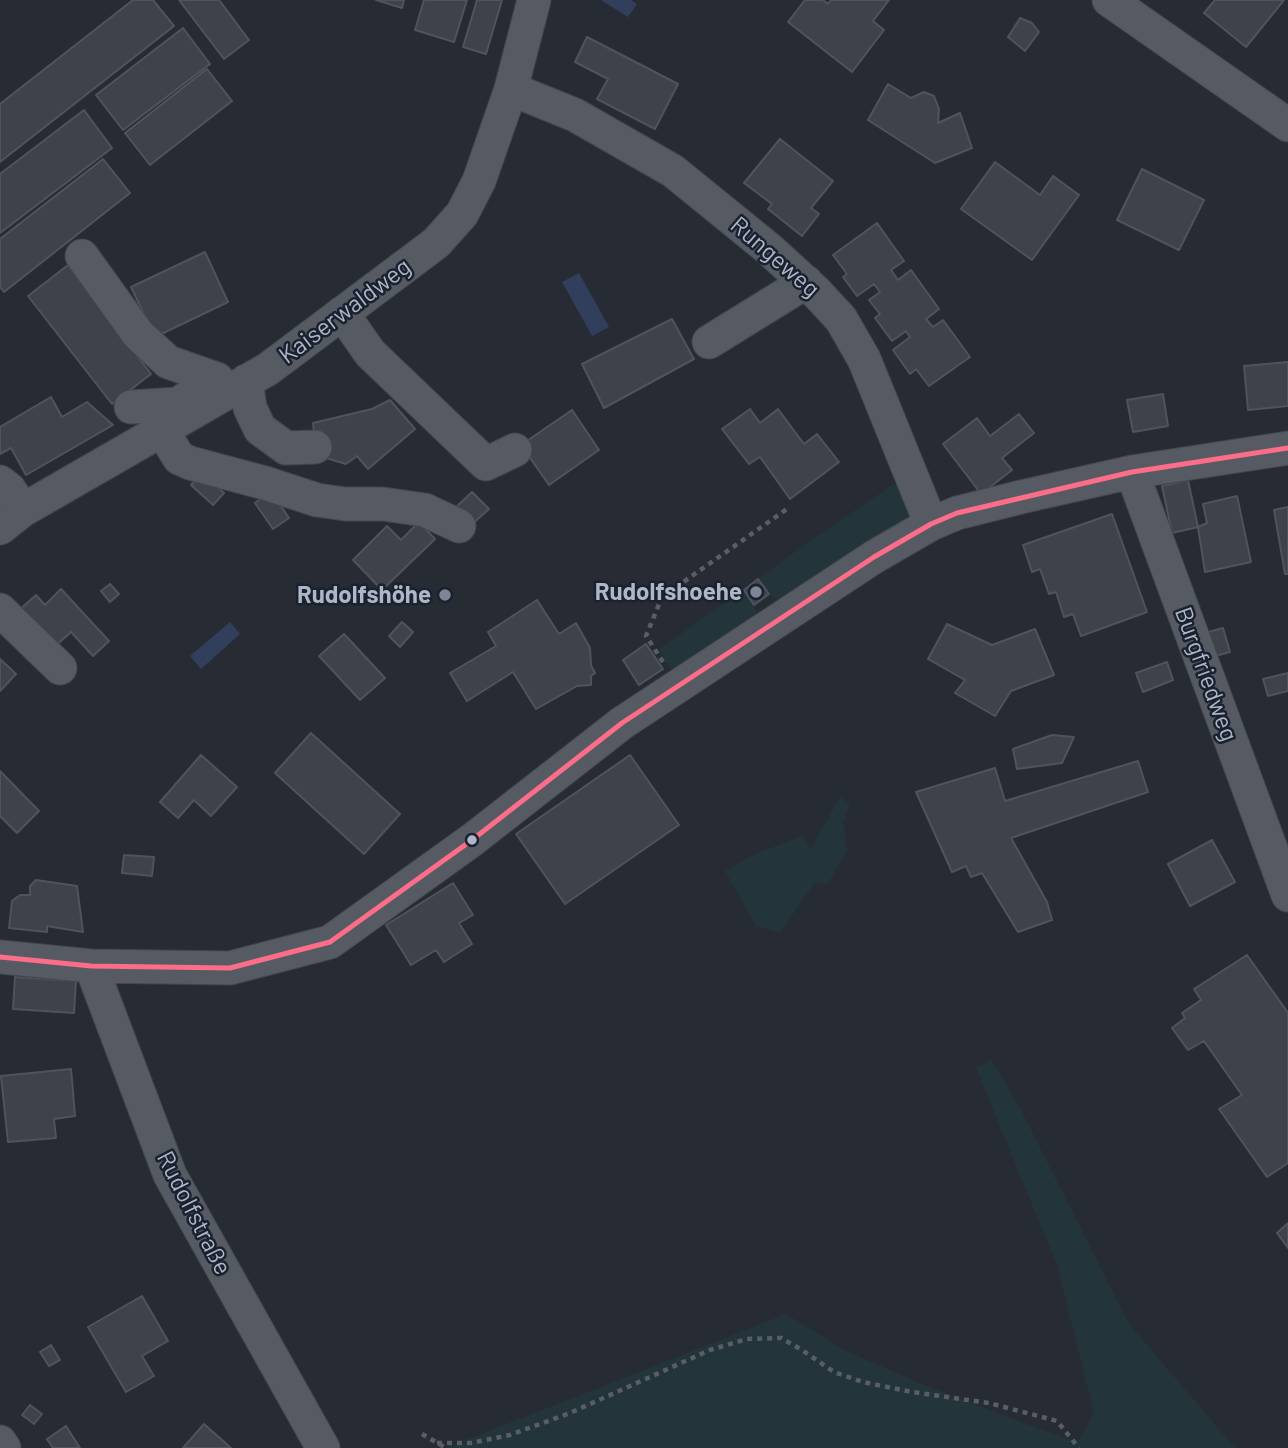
<!DOCTYPE html>
<html>
<head>
<meta charset="utf-8">
<style>
  body { margin:0 }
  canvas { display:block; background:#262b34 }
</style>
</head>
<body>
<canvas width="1288" height="1448"></canvas>
<script>
const g = document.querySelector('canvas').getContext('2d');
g.lineJoin = 'round';
function fill(path, color) { g.fillStyle = color; g.fill(path, 'evenodd'); }
const poly = rows => new Path2D(rows.map(r => 'M' + r).join(''));
function strokePath(path, color, width, dash) { g.strokeStyle = color; g.lineWidth = width; g.lineCap = dash ? 'butt' : 'round'; g.setLineDash(dash || []); g.stroke(path); }
function write(font, color, halo, rows, align = 'center') {
  g.font = font + ' Barlow,sans-serif'; g.lineWidth = 5; g.setLineDash([]); g.textBaseline = 'middle'; g.strokeStyle = halo; g.fillStyle = color; for (const [text, x, y, turn = 0] of rows) {
    g.save(); g.translate(x, y); g.rotate((+turn || 0) * Math.PI / 180); g.textAlign = isNaN(turn) ? turn : align; if (halo) g.strokeText(text, 0, 0); g.fillText(text, 0, 0); g.restore();
  }
}
fill(poly([
  [894,484,903,486,910,505,906,522,782,604,769,594,758,579,814,538],
  [744,590,754,605,757,616,672,671,659,649],
  [840,797,850,804,843,823,847,851,827,885,815,882,780,933,756,926,725,871,758,853,803,836,811,849],
  [991,1059,1022,1112,1129,1324,1235,1448,446,1448,786,1314,842,1349,924,1385,1077,1443,1094,1414,1057,1265,976,1068]
]), '#23353a');
fill(poly([
  [601,0,631,0,637,4,628,17],
  [579,273,609,327,592,336,562,282],
  [230,622,240,634,201,669,190,656]
]), '#313f5c');
const building = poly([
  [133,0,153,0,174,26,0,162,0,104,133,0],
  [179,0,219,0,249,40,224,59,179,0],
  [376,0,404,0,402,8,376,0],
  [424,0,467,0,454,42,415,30,424,0],
  [477,0,502,0,486,54,463,47,477,0],
  [805,0,823,0,828,4,831,0,889,0,873,21,884,30,852,72,788,22,805,0],
  [1215,0,1284,0,1246,47,1204,13,1215,0],
  [1020,18,1032,23,1039,32,1025,51,1008,37,1020,18],
  [183,28,210,64,123,130,96,95,183,28],
  [587,37,678,84,655,129,597,99,608,79,575,62,587,37],
  [207,69,232,101,150,165,125,133,207,69],
  [888,84,911,98,924,92,934,96,939,109,938,123,960,113,972,148,935,163,868,120,888,84],
  [84,110,112,148,0,233,0,174,84,110],
  [780,139,833,181,811,208,819,214,802,236,768,209,772,204,744,183,780,139],
  [103,159,130,193,4,292,0,287,0,239,103,159],
  [995,162,1040,195,1053,176,1079,195,1032,260,961,209,995,162],
  [1142,169,1204,200,1179,250,1117,220,1142,169],
  [877,223,904,261,891,270,898,280,911,270,939,309,926,319,933,327,943,320,970,357,929,386,916,369,910,374,893,350,910,337,906,331,892,341,875,318,880,314,869,300,880,292,874,284,857,296,843,277,847,274,833,255,877,223],
  [205,252,228,302,155,337,131,287,205,252],
  [68,265,151,374,112,404,28,296,68,265],
  [672,319,694,359,604,408,582,364,672,319],
  [1288,362,1288,406,1248,410,1244,366,1288,362],
  [1163,394,1168,426,1133,432,1127,400,1163,394],
  [51,397,62,417,87,402,113,425,26,475,11,448,0,454,0,427,51,397],
  [390,400,415,429,368,469,357,456,346,464,316,455,313,423,372,409,390,400],
  [750,409,760,423,778,409,804,444,817,434,839,462,790,499,760,457,749,464,722,429,750,409],
  [572,410,599,450,549,485,521,445,572,410],
  [1019,414,1034,433,1002,458,1012,470,981,494,943,444,977,418,990,436,1019,414],
  [202,473,224,493,213,505,191,485,202,473],
  [1188,480,1198,527,1172,533,1162,486,1188,480],
  [271,491,289,518,273,529,255,503,271,491],
  [472,492,489,509,470,526,454,509,472,492],
  [1237,496,1251,562,1205,572,1198,527,1207,523,1203,504,1237,496],
  [1288,507,1288,574,1285,574,1274,510,1288,507],
  [1112,514,1147,612,1081,636,1073,614,1064,617,1056,592,1049,594,1040,569,1032,572,1023,545,1112,514],
  [419,522,435,539,382,590,353,560,387,526,401,540,419,522],
  [758,579,769,594,754,605,744,590,758,579],
  [110,584,119,594,110,602,101,591,110,584],
  [61,589,109,641,93,656,71,632,52,649,17,612,36,595,45,605,61,589],
  [537,600,559,634,576,623,590,648,591,665,595,673,591,676,591,685,577,686,536,709,513,672,467,701,450,673,496,646,488,632,537,600],
  [402,622,413,632,400,647,389,636,402,622],
  [947,624,992,645,1035,629,1054,675,1011,691,995,716,955,693,965,680,928,659,947,624],
  [1223,628,1230,652,1215,656,1208,632,1223,628],
  [344,634,385,678,360,700,319,656,344,634],
  [646,644,663,669,639,685,623,660,646,644],
  [0,659,16,674,0,691,0,659],
  [1167,662,1173,680,1143,692,1136,673,1167,662],
  [1288,673,1288,691,1268,696,1263,679,1288,673],
  [311,733,400,814,364,854,275,773,311,733],
  [1052,735,1074,737,1062,763,1017,769,1013,749,1052,735],
  [201,755,237,787,211,816,194,800,178,818,160,802,201,755],
  [630,755,679,825,565,904,516,834,630,755],
  [1138,761,1148,792,1011,838,1047,902,1052,920,1018,932,982,873,971,877,966,866,952,872,916,792,995,768,1005,801,1138,761],
  [0,771,39,811,17,833,0,816,0,771],
  [1212,840,1235,882,1190,906,1168,864,1212,840],
  [124,855,154,857,152,876,122,873,124,855],
  [36,880,77,886,83,932,47,926,47,932,9,928,12,901,20,895,30,895,30,886,36,880],
  [453,883,473,915,459,923,472,944,444,962,436,950,411,965,386,925,453,883],
  [1247,955,1288,1013,1288,1163,1267,1177,1219,1109,1242,1095,1204,1041,1188,1050,1172,1028,1185,1018,1182,1013,1201,1000,1194,989,1247,955],
  [15,977,76,981,74,1013,13,1009,15,977],
  [71,1069,75,1116,54,1119,56,1138,8,1142,1,1076,71,1069],
  [1288,1223,1288,1248,1277,1233,1288,1223],
  [142,1296,168,1341,142,1356,154,1376,126,1392,88,1327,142,1296],
  [51,1345,60,1360,49,1366,40,1352,51,1345],
  [30,1405,42,1414,34,1424,22,1415,30,1405],
  [204,1424,231,1448,183,1448,204,1424],
  [66,1426,80,1448,53,1448,47,1439,66,1426]
]);
fill(building, '#3e424a');
strokePath(building, '#4e535c', 2);
const minor = poly([
  [1109,0,1288,125],
  [511,89,575,115,673,171,769,249,816,292,841,319,864,359,931,524],
  [82,256,138,334,168,362,217,379],
  [342,313,370,353,486,464,515,450],
  [709,342,806,282],
  [246,381,250,408,260,429,286,448,315,447],
  [131,407,178,404,199,390],
  [162,430,179,458,190,463,265,483,317,500,345,504,383,504,425,510,459,526],
  [1132,472,1288,895],
  [0,482,9,489,23,510],
  [0,528,23,510,268,369,436,243,462,214,479,181,511,89,534,0],
  [0,610,60,668],
  [0,957,91,966,230,968,330,942,472,840,622,723,874,557,931,524,957,513,1021,497,1132,472,1288,448],
  [91,966,170,1175,323,1448],
  [0,1442,4,1448]
]);
strokePath(minor, '#42464d', 35);
strokePath(poly([
  [663,662,646,636,662,597,787,509],
  [422,1434,446,1448],
  [437,1443,471,1443,510,1435,570,1413,710,1350,747,1339,781,1338,802,1350,834,1372,863,1382,912,1392,989,1403,1057,1421,1079,1448]
]), '#595e66', 4.5, [5, 5]);
strokePath(minor, '#565a62', 33);
strokePath(poly([
  [0,957,91,966,230,968,330,942,472,840,622,723,874,557,931,524,957,513,1132,472,1288,448]
]), '#fb6d88', 5);
for (const [x, y, r, color] of [
  [756,592,7,"#7f8594"],
  [445,595,7,"#7f8594"],
  [472,840,6,"#afb6c7"]
]) { const dot = new Path2D(); dot.arc(x, y, r, 0, 2 * Math.PI); g.fillStyle = color; g.fill(dot); strokePath(dot, '#1a212f', 2.5); }
write('24px', '#afb6c7', '#1a212f', [
  ["Rungeweg",775,257,41],
  ["Kaiserwaldweg",345,311,-37],
  ["Burgfriedweg",1206,674,70],
  ["Rudolfstraße",194,1213,63]
]);
write('bold 24px', '#afb6c7', '#1a212f', [
  ["Rudolfshoehe",742,592],
  ["Rudolfshöhe",431,595]
], 'right');
</script>
</body>
</html>
